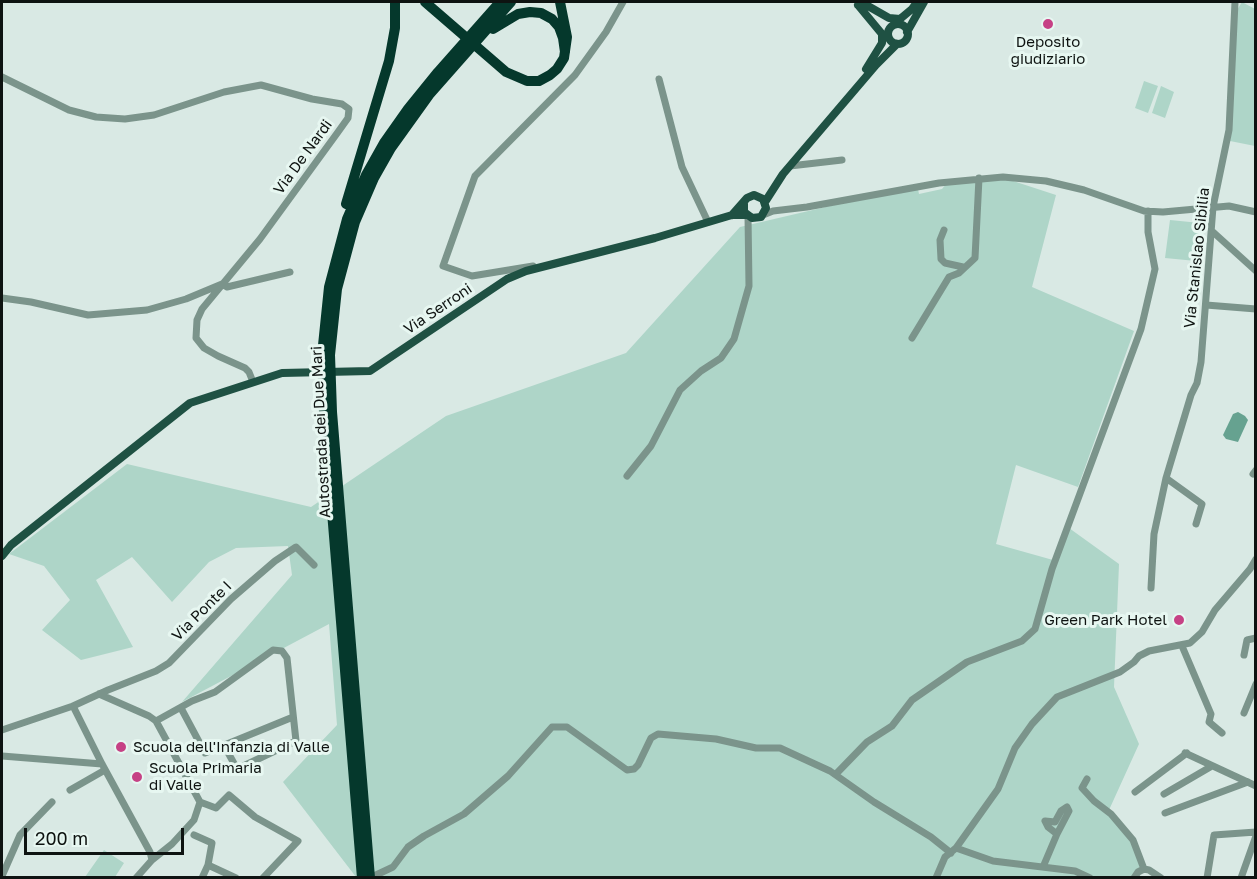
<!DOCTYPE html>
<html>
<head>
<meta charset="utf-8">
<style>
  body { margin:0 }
  #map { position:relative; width:1257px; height:879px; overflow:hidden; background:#d9e9e4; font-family:"Golos Text",sans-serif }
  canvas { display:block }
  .frame { position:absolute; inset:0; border:3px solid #0e1311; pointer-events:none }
  .scale { position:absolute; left:24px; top:828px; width:160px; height:27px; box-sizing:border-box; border:3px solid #0e1311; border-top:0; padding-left:8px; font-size:18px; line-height:21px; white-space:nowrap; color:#0e1311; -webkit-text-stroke:4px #e7f7f1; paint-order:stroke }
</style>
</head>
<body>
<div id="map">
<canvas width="1257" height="879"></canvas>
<div class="frame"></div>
<div class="scale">200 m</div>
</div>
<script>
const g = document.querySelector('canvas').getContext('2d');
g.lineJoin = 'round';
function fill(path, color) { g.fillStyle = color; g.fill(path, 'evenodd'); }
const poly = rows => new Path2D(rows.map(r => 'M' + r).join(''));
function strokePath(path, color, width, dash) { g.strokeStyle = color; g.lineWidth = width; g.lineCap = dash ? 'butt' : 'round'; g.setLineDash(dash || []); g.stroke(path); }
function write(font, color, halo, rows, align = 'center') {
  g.font = font + ' "Golos Text",sans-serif'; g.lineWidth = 6; g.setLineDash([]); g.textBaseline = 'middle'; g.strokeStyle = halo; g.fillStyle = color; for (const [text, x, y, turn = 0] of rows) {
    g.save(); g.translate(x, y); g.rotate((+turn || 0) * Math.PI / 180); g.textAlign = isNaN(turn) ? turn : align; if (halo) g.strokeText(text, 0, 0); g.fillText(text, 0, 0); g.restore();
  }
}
fill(poly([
  [1242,2,1255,9,1255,146,1230,141,1237,10],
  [1144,81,1158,86,1148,113,1135,108],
  [1161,86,1174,92,1165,118,1152,113],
  [1007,179,1056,195,1032,287,1134,331,1078,487,1016,465,996,544,1053,560,1069,528,1119,564,1114,687,1139,744,1109,810,1143,859,1140,877,356,877,283,782,337,725,329,624,182,702,292,575,288,546,236,548,209,562,172,602,132,557,96,580,133,647,81,660,42,630,70,600,44,566,9,554,127,464,311,507,446,416,626,353,740,227,864,198,918,189,919,194,942,189,947,183],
  [1170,220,1200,223,1196,261,1165,258],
  [104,850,124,863,115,877,85,877]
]), '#aed5c8');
fill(poly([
  [1238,412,1245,416,1248,420,1238,442,1226,439,1223,435,1233,414]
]), '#66a290');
strokePath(poly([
  [2,77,69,110,96,117,125,119,154,115,224,92,261,85,312,99,342,104,349,109,348,118,338,132,260,239,202,309,197,320,196,338,204,348,218,356,245,368,249,372,253,382],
  [659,79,682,167,708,222],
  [790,166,842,160],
  [763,215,773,211,807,207,939,183,1003,177,1046,181,1084,190,1144,211,1163,212,1229,206,1256,212],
  [944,230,940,240,941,259,945,263,963,267],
  [1213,232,1256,271],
  [533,266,472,276,443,266,475,176,575,75,606,32,623,2],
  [2,298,31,302,88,315,147,310,186,299,222,284,227,287,290,272],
  [1206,305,1256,309],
  [912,338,949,277,959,273,975,258,979,178],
  [1253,474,1256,470],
  [627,476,651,446,680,390,701,371,721,358,734,339,749,286,748,216],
  [1196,524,1202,504,1166,478,1191,395,1197,383,1201,362,1213,207,1229,130,1235,2],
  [1151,588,1154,534,1166,478],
  [1182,646,1211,714,1209,722,1222,733],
  [1244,655,1247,640,1256,638],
  [99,694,149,716,156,721,200,802,194,820,172,844,152,860],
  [73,706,102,764,150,852,152,860,136,878],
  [181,708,205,753,293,717],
  [1244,713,1256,684],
  [156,721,192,701,215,692,273,650,282,651,287,658,296,741,237,769,225,747],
  [2,730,73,706,108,690,156,671,169,663,231,599,275,561,296,547,314,565],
  [1185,753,1256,786],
  [2,756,102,764],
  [836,774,867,742,892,726,912,700,967,662,1022,641,1035,629,1052,569,1141,329,1155,269,1148,232,1148,211],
  [1087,779,1082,788,1094,801,1111,814,1133,840,1144,869],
  [70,790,105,770],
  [1135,792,1187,753],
  [1164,794,1212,766],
  [200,802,216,808,229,795,255,817,298,841,263,878],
  [1165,813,1248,782],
  [194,835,212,843,208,865,202,878],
  [956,848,993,861,1075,871,1090,878],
  [208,865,236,878],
  [1043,867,1057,834,1048,827,1045,821,1055,822,1061,811,1067,807,1069,811,1057,834],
  [376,875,393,867,408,847,424,836,464,814,508,776,552,727,567,727,627,770,634,769,638,765,651,738,658,734,716,739,756,748,780,748,830,771,874,802,931,837,951,853],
  [2,876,20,835,52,802],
  [936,878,945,857,956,848,998,789,1015,748,1032,724,1057,697,1120,672,1134,662,1139,656,1149,651,1190,643,1202,632,1215,610,1250,569,1256,559],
  [1134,878,1138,872,1144,869,1149,870,1161,878],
  [1207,878,1214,835,1256,832],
  [1241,878,1256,836]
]), '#7b948b', 7);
strokePath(poly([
  [858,5,882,34,882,43,866,69],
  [858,5,868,6,889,18,900,19,912,9,917,2],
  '888 34a10 10 0 1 1 20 0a10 10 0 1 1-20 0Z',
  [907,32,924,2],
  [765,202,783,174,876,65,897,44],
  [732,215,747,198,754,195,763,199,766,208,761,217,752,218,744,212,744,204],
  [2,556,11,545,190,403,282,373,370,371,507,279,526,271,655,238,732,215,746,215]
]), '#1f5143', 8);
strokePath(poly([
  [425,2,506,72,527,81,539,81,550,75,557,69,564,58,567,37,560,2],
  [493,29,518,14,530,12,541,13,552,19,559,27,563,38,565,52],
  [346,204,389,61,395,28,395,2],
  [362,878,324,414,322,355,329,287,347,219,366,175,384,143,408,109,438,72,500,2],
  [370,878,332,412,330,355,337,289,355,222,374,178,391,148,429,95,511,2]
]), '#05382c', 10);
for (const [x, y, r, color] of [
  [1048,24,6,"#c64185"],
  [1179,620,6,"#c64185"],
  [121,747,6,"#c64185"],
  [137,777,6,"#c64185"]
]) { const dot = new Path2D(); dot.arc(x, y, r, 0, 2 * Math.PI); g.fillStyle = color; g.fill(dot); strokePath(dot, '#e7f7f1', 2); }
write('15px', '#0e1311', '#e7f7f1', [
  ["Deposito",1048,42,"center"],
  ["giudiziario",1048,59,"center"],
  ["Green Park Hotel",1167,620,"right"],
  ["Scuola dell'Infanzia di Valle",133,747],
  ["Scuola Primaria",149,768],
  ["di Valle",149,785]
], 'left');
write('15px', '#0e1311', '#e7f7f1', [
  ["Via De Nardi",303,157,-54],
  ["Via Stanislao Sibilia",1197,258,-84],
  ["Via Serroni",438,309,-34],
  ["Autostrada dei Due Mari",321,432,-93],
  ["Via Ponte I",202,611,-45]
]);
</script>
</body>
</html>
